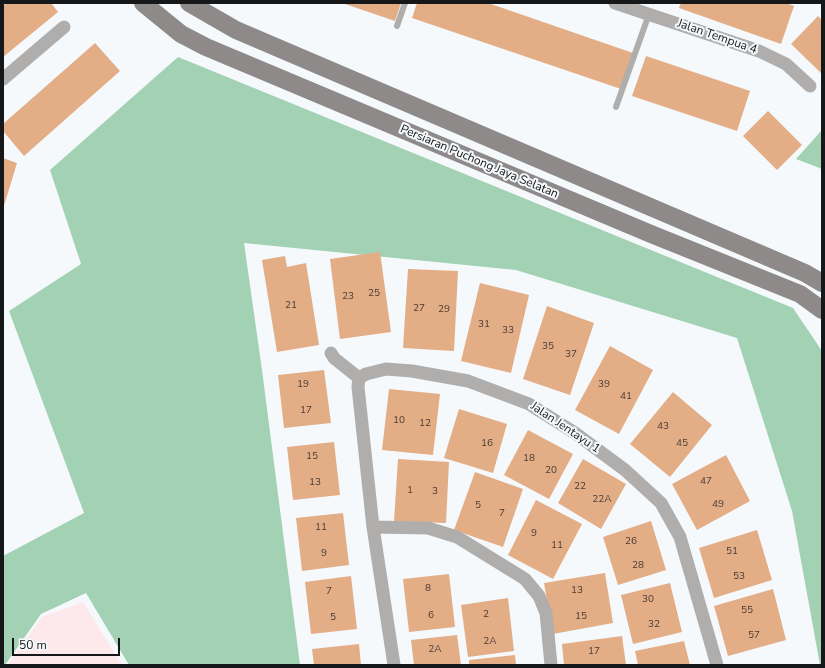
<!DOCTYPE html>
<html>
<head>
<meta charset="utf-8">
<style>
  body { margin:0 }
  #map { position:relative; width:825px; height:668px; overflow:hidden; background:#f5f9fc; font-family:"Nunito Sans",sans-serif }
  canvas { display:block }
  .frame { position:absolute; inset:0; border:4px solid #161718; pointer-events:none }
  .scale { position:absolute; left:12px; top:638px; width:108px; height:18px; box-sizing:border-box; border:2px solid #161718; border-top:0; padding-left:5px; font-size:12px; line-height:14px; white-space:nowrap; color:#161718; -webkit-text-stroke:3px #f5f9fc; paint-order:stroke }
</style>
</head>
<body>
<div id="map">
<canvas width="825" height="668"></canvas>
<div class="frame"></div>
<div class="scale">50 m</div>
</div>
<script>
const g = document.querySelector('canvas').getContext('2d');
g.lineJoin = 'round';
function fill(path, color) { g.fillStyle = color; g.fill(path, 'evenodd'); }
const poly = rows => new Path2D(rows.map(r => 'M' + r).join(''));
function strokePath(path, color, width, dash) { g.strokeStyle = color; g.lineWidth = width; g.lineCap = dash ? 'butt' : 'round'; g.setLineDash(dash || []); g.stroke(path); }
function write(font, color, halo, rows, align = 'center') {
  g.font = font + ' "Nunito Sans",sans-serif'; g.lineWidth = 4; g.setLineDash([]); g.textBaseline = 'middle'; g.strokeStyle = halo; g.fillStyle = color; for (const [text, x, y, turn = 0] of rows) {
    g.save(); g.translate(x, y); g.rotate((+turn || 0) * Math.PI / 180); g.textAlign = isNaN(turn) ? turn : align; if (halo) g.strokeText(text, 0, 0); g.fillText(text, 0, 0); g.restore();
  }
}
fill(poly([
  [83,602,122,665,8,665,42,617]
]), '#fde8ec');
fill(poly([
  [178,57,793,308,822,351,822,665,820,665,792,511,737,338,516,270,244,243,262,370,300,665,129,665,86,593,41,614,5,665,3,665,3,556,84,513,9,311,81,264,50,170],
  [822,130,822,169,796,159]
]), '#a2d1b3');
fill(poly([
  [6,3,51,3,58,12,3,57,3,6],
  [342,3,401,3,395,21],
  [417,3,488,3,633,53,621,89,412,18],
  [681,3,786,3,794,6,781,44,679,8],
  [818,16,822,20,822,74,791,44],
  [95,43,120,71,24,156,3,131,3,124],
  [646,56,750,91,737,131,632,96],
  [768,111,802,145,777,170,743,136],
  [3,158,17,163,3,209],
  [380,252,391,332,340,339,330,259],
  [285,256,287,267,306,263,319,345,277,352,262,260],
  [408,269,458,271,454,351,403,348],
  [480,283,529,295,511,373,461,361],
  [547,306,594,323,570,395,523,379],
  [610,346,653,370,619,434,575,410],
  [324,370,331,423,284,428,278,375],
  [389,389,440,394,433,455,382,450],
  [673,392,712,425,670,477,630,444],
  [459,409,507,424,493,473,444,458],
  [528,430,573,454,549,499,504,475],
  [334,442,340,495,293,500,287,447],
  [726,455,750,501,697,530,672,484],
  [398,459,449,462,446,523,394,521],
  [583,459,626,484,601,529,558,503],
  [475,472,523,489,503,547,454,530],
  [536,500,582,524,553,579,508,555],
  [343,513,349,565,302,571,296,518],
  [651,521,666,570,618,585,603,537],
  [757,530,772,580,714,598,699,548],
  [605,573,613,623,553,634,544,583],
  [449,574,455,627,409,632,403,579],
  [351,576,357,629,311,634,305,582],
  [670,583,682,632,633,644,621,595],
  [773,589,786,640,728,656,714,606],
  [508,598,514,651,468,657,461,605],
  [457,635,461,665,414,665,411,640],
  [622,636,626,665,564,665,562,644],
  [684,641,690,665,638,665,635,651],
  [359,644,361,665,314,665,312,649],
  [515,655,516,665,469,665,469,660]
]), '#e3ad86');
strokePath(poly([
  [397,26,405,3],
  [616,107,649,14]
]), '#b0aead', 6);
strokePath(poly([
  [615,3,759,51,786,64,810,86],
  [3,79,64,27],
  [331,353,334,358,359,378],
  [373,527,428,528,457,537,525,579,539,596,546,613,551,665],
  [394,665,373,527,358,387,359,378,366,374,386,369,412,371,468,381,529,404,575,433,625,470,661,503,680,537,717,665]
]), '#b0aead', 13);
strokePath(poly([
  [143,3,181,34,206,47,651,234,800,294,822,310],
  [189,3,236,30,805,273,822,283]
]), '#8e8a89', 18);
write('10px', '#493c34', null, [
  ["25",374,294],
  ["23",348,297],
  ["21",291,306],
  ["27",419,309],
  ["29",444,310],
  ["31",484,325],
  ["33",508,331],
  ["35",548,347],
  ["37",571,355],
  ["19",303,385],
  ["39",604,385],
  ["41",626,397],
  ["17",306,411],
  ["10",399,421],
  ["12",425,424],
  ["43",663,427],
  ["16",487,444],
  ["45",682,444],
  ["15",312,457],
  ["18",529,459],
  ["20",551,471],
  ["47",706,482],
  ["13",315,483],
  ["22",580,487],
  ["1",410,491],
  ["3",435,492],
  ["22A",602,500],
  ["49",718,505],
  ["5",478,506],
  ["7",502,514],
  ["11",321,528],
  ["9",534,534],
  ["26",631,542],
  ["11",557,546],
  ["51",732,552],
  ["9",324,554],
  ["28",638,566],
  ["53",739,577],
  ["8",428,589],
  ["13",577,591],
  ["7",329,592],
  ["30",648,600],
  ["55",747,611],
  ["2",486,615],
  ["6",431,616],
  ["15",581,617],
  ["5",333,618],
  ["32",654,625],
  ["57",754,636],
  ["2A",490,642],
  ["2A",435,650],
  ["17",594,652]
]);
write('12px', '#161718', '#f5f9fc', [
  ["Jalan Tempua 4",717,37,19],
  ["Persiaran Puchong Jaya Selatan",479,162,23],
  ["Jalan Jentayu 1",565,428,34]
]);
</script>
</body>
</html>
